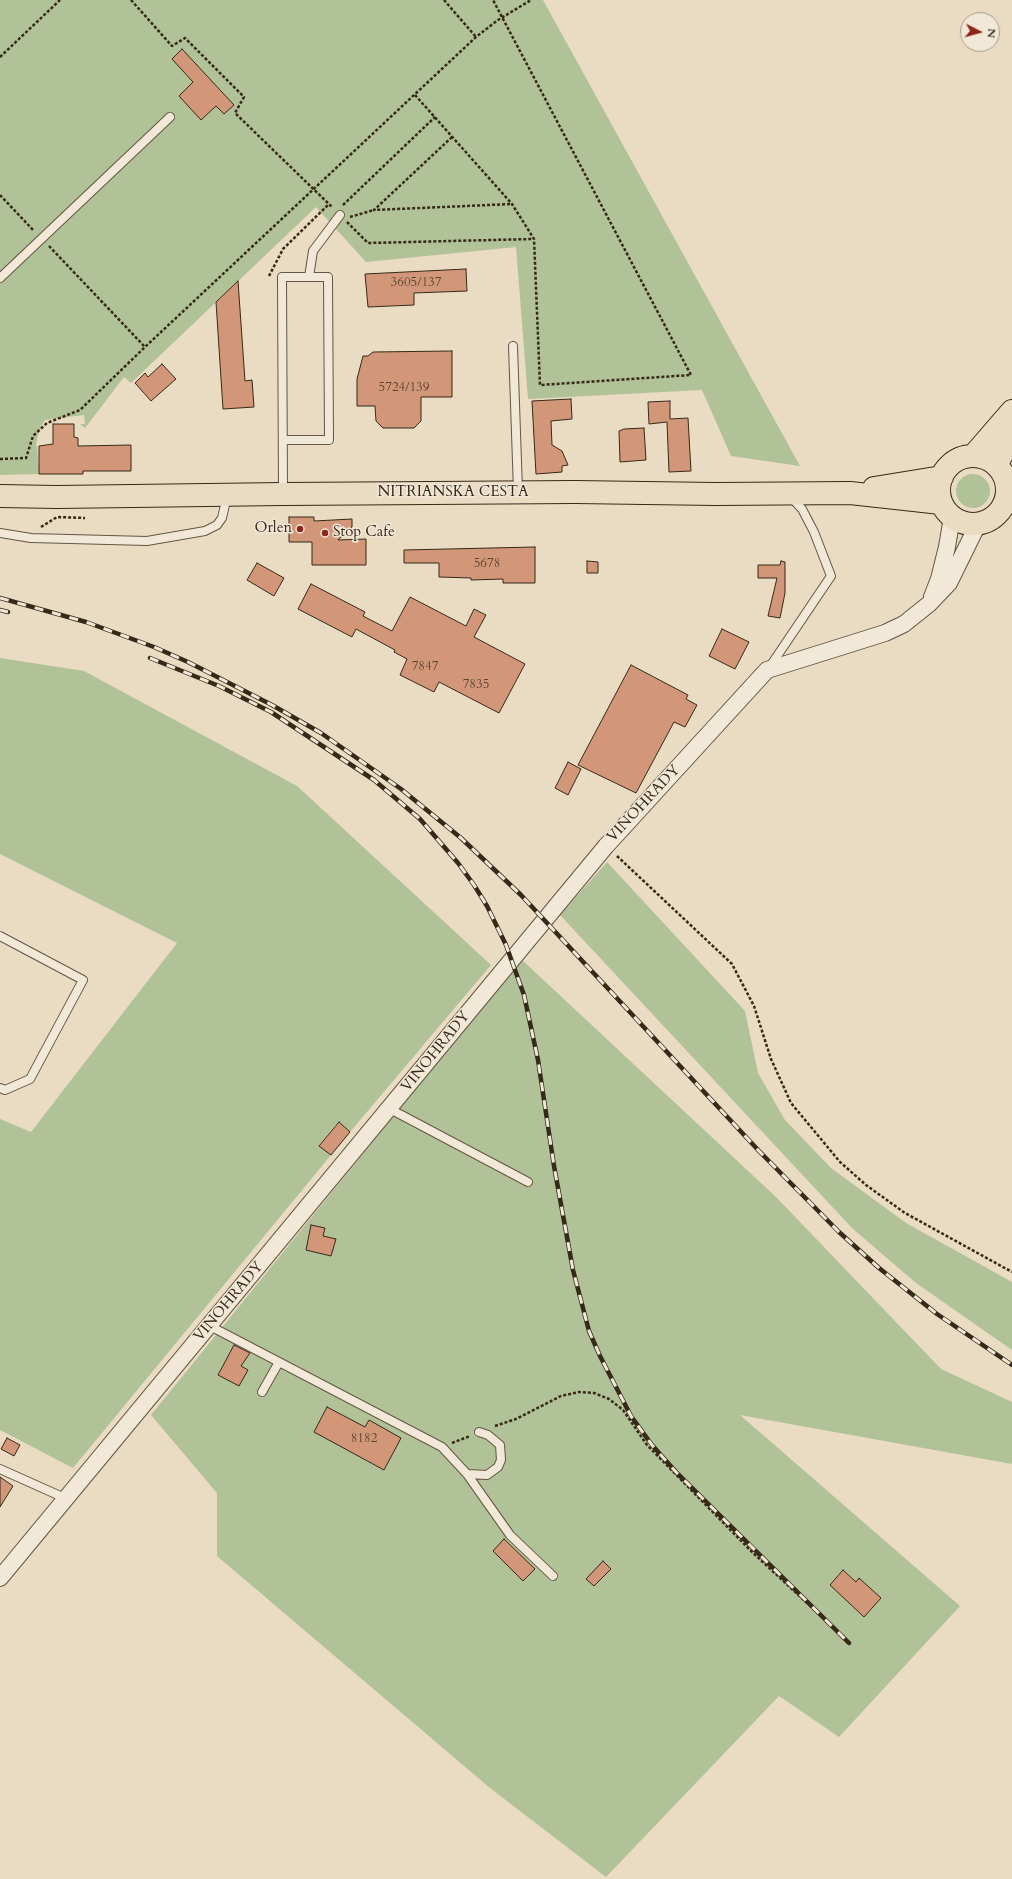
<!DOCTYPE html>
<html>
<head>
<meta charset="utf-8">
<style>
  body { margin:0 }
  #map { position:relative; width:1012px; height:1879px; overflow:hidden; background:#eadbc3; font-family:Cardo,serif }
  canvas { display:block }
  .north { position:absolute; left:960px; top:12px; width:40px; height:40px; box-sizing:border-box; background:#f1e8d8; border:1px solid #a69c8b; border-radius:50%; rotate:96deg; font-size:11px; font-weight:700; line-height:16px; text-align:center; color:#362918 }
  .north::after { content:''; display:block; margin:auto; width:14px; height:18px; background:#8f2418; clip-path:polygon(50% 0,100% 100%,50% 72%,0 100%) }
</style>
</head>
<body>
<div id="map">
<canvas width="1012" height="1879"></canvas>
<div class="north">N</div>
</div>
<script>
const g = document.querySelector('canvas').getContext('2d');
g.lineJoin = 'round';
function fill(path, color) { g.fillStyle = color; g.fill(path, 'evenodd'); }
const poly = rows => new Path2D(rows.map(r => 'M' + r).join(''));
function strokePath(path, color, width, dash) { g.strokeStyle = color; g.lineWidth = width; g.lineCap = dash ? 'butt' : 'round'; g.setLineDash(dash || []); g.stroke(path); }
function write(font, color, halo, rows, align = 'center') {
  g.font = font + ' Cardo,serif'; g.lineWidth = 3; g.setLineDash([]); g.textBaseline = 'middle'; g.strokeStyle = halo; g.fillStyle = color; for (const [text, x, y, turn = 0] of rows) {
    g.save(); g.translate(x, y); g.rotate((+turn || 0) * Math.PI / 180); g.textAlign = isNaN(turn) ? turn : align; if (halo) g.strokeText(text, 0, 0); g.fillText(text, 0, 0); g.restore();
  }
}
fill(poly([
  [0,0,543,0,800,466,731,456,702,390,528,399,516,247,366,262,316,207,131,383,124,377,85,428,80,424,85,424,84,415,45,420,39,430,36,445,37,446,39,474,0,475],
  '956 491a17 17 0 1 1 34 0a17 17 0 1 1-34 0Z',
  [0,658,84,671,297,786,491,965,350,1132,338,1122,319,1145,331,1155,73,1468,0,1430,0,1119,31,1132,177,943,0,854],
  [607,862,745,1011,758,1073,785,1120,831,1168,906,1223,1012,1282,1012,1350,916,1283,852,1228,560,915],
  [521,959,776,1197,941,1369,1012,1402,1012,1464,740,1415,960,1606,839,1737,779,1696,606,1877,490,1788,217,1556,217,1493,151,1415]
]), '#b1c198');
const building = poly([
  [182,49,234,105,224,114,216,106,201,120,179,96,193,82,172,59,182,49],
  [466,269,467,291,414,293,414,305,368,307,365,274,466,269],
  [238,281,245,381,252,380,254,407,223,409,216,302,238,281],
  [452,351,452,397,421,397,421,421,414,428,383,428,376,421,375,406,357,406,357,379,363,356,368,356,373,352,452,351],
  [162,364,176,379,151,401,135,383,145,373,148,377,162,364],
  [571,399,572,419,551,421,552,445,562,451,568,465,562,466,562,472,536,474,532,401,571,399],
  [670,401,670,419,688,418,691,471,669,472,667,422,649,424,648,402,670,401],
  [53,424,74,424,74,437,78,438,78,446,131,445,131,471,83,471,83,474,39,474,39,446,53,444,53,424],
  [644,428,646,460,620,462,619,431,624,429,644,428],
  [289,517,314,517,314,521,352,519,352,527,338,540,366,539,366,565,312,565,312,542,289,542,289,517],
  [535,547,535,583,503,583,503,579,471,580,471,578,439,577,439,563,404,563,404,550,535,547],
  [587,561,598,562,598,573,587,573,587,561],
  [781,561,785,562,785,593,780,618,768,616,777,578,758,578,758,565,780,565,781,561],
  [257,563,284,578,274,596,247,580,257,563],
  [311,584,365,612,363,616,392,631,410,597,466,626,474,609,486,615,474,637,525,664,499,713,439,682,434,692,400,675,407,659,394,652,395,650,356,629,352,637,298,609,311,584],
  [722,629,749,642,735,669,709,656,722,629],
  [631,665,688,695,686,699,697,705,685,727,674,722,636,793,578,765,631,665],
  [568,762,581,769,568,795,555,788,568,762],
  [339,1122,350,1132,331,1155,319,1146,339,1122],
  [311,1225,325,1228,323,1236,336,1239,331,1256,306,1250,311,1225],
  [234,1345,250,1353,241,1366,248,1370,239,1386,218,1375,234,1345],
  [327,1407,365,1427,369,1420,401,1438,384,1470,314,1432,327,1407],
  [7,1438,20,1445,14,1456,1,1449,7,1438],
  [0,1477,13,1486,0,1507,0,1477],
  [504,1539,535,1569,523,1581,493,1551,504,1539],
  [603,1561,611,1569,594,1586,586,1579,603,1561],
  [843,1570,856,1582,859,1578,881,1598,864,1617,830,1585,843,1570]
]);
fill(building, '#d29679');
strokePath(building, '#362918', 1);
const service = poly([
  [309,277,313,251,340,215],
  [0,278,170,117],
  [513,346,518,491],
  [283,440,329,440,328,277,282,277,283,493],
  [0,533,31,538,147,541,205,531,217,525,222,518,227,496],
  [769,668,831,576,814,532,802,509,791,497],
  [0,936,83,980,30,1079,5,1090,0,1088],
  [390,1109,528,1182],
  [210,1326,442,1447,467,1474,510,1535,553,1576],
  [262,1392,279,1362],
  [0,1469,67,1499],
  [467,1474,487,1475,498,1467,501,1460,500,1445,488,1435,479,1432]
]);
const minor = poly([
  [932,597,939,579,947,547,952,517],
  [0,1578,606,846,767,670,885,633,904,624,929,604,949,583,978,524]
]);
const primary = poly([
  [973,456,1012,411],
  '939 490a34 34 0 1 1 68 0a34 34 0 1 1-68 0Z',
  [996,465,1012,437],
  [874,488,942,477],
  [0,496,57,497,283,494,575,492,716,494,850,493,941,503]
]);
strokePath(service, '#635643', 10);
strokePath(minor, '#635643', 18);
strokePath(primary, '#362918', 24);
strokePath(poly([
  [131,0,172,46,185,38,244,97,235,113,332,207],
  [444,0,476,37],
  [0,57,60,0],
  [415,95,512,204,534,239,540,385,691,375,493,0],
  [452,137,374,210,512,204],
  [0,195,34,231],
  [343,205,435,117],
  [350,217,374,210],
  [347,222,368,243,533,239],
  [49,246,145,347],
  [269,276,283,249,329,204],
  [0,459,26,458,33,436,47,423,80,410,145,347,476,37,498,20,531,0],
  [41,527,57,517,85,518],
  [617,856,732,964,754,1006,771,1059,791,1103,840,1162,866,1185,905,1213,1012,1272],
  [495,1426,516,1419,561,1396,579,1392,594,1393,609,1399,623,1410,647,1445,753,1553,846,1639],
  [452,1443,470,1436]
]), '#362918', 2.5, [3, 2]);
strokePath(service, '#f1e8d8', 8);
strokePath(minor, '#f1e8d8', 16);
strokePath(primary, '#eadbc3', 22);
const rail = poly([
  [0,598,86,622,154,647,188,662,272,705,321,733,401,789,461,838,521,895,759,1151,839,1232,879,1268,937,1314,1012,1365],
  [0,610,8,612],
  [150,658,219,686,271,712,374,780,420,819,458,863,474,885,487,906,506,945,524,995,538,1060,554,1166,573,1270,589,1331,600,1356,631,1416,652,1445,676,1472,849,1643]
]);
strokePath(rail, '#362918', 4.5);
strokePath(rail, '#f1e8d8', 3, [9]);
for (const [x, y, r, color] of [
  [300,529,4,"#8f2418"],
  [325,533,4,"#8f2418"]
]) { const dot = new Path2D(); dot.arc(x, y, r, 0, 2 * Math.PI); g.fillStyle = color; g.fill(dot); strokePath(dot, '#f1e8d8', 1.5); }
write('13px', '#5d4430', null, [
  ["3605/137",416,283],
  ["5724/139",404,388],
  ["5678",487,564],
  ["7847",425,667],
  ["7835",476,685],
  ["8182",364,1439]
]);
write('15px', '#362918', '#f1e8d8', [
  ["NITRIANSKA CESTA",453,493],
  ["VINOHRADY",644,804,-47],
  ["VINOHRADY",436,1052,-51],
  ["VINOHRADY",229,1302,-50]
]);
write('15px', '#362918', '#f1e8d8', [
  ["Orlen",292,529],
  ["Stop Cafe",333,533,"left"]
], 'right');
</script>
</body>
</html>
